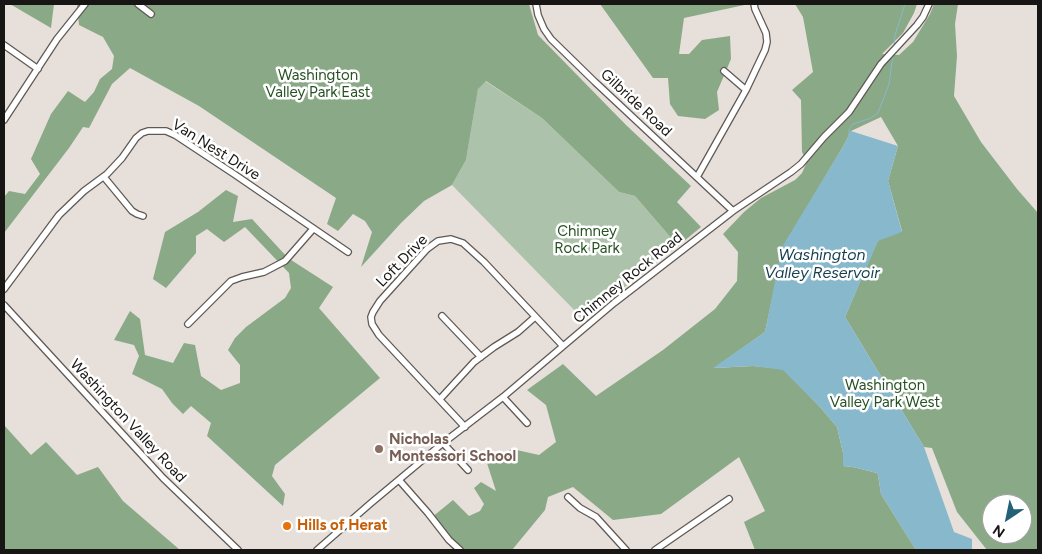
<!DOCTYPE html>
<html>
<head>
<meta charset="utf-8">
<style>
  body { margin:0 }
  #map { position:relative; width:1042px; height:554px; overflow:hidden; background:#e6dfda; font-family:Figtree,sans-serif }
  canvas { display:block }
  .frame { position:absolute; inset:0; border:5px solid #181614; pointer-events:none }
  .north { position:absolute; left:982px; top:494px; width:50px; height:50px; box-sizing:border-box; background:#fff; border:1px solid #a3a2a1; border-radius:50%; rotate:214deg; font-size:14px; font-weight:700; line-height:20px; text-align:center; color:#181614 }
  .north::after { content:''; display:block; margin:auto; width:18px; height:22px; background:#226177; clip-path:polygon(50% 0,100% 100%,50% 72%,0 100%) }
</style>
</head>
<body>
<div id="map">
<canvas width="1042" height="554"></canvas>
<div class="frame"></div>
<div class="north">N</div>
</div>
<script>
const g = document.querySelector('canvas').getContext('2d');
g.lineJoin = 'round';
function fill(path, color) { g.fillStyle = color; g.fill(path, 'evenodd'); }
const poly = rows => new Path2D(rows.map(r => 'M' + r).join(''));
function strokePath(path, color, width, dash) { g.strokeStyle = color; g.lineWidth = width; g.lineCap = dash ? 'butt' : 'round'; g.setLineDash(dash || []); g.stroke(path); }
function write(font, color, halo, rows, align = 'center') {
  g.font = font + ' Figtree,sans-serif'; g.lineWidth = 5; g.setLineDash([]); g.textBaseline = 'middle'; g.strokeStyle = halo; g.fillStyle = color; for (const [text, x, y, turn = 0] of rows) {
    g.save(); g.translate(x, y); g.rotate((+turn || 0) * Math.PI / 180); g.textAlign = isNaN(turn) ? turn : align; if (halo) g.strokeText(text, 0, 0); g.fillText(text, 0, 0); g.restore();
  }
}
fill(poly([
  [485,81,542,118,619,192,635,196,678,246,583,319,452,185,466,160,478,88]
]), '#adc2aa');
fill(poly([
  [10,4,54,4,51,28],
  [77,4,529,4,538,35,626,125,691,186,677,202,701,227,678,246,635,196,619,192,542,118,486,81,478,89,466,160,452,185,424,201,401,223,361,267,372,232,365,221,353,214,338,231,327,224,336,198,199,106,130,68,112,84,89,128,83,127,69,148,4,233,4,197,9,191,25,194,40,174,31,159,51,114,68,91,85,102,94,92,100,79,112,69,114,56,103,37,79,25],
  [600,4,749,4,684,18,679,54,689,54,702,40,730,36,731,59,717,92,719,110,705,119,678,116,670,104,668,78,653,78],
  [795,4,917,4,914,13,903,33,882,54,899,55,913,42,930,14,934,4,958,4,955,24,957,56,954,96,981,142,1017,189,1038,213,1038,550,987,550,957,512,932,448,924,447,845,317,878,240,902,231,888,181,898,146,881,117,851,131,844,145,783,247,765,332,714,368,753,366,783,369,820,407,837,427,843,453,843,466,853,467,877,473,878,475,881,494,916,550,755,550,744,522,765,511,739,457,661,514,613,520,573,487,548,497,545,510,512,550,453,550,431,518,453,500,469,516,480,511,484,504,474,488,481,482,496,491,487,463,512,449,539,455,556,442,546,405,527,390,563,364,596,396,663,350,715,309,737,281,738,252,723,234,744,212,761,198,795,180,802,173,807,162,802,152,801,100,792,90,813,72,803,17],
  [992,504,1022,504,1022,534,992,534],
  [226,190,238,196,233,222,252,219,288,258,333,287,319,308,380,378,275,465,272,476,285,494,283,506,207,436,211,423,191,406,183,414,172,403,162,389,132,374,139,356,134,345,114,340,130,311,140,319,145,355,173,363,184,343,195,345,201,376,221,390,240,383,240,365,228,350,235,338,246,327,285,298,291,288,289,273,245,227,224,242,207,229,196,236,196,253,166,288,153,279,165,232,198,212],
  [4,425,31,455,46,442,77,475,98,467,123,501,180,550,4,550]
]), '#8aa987');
fill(poly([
  [851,131,898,146,888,181,902,232,878,241,845,317,924,447,954,532,972,539,972,550,916,550,881,494,878,475,877,473,853,467,843,466,843,453,837,427,820,407,783,370,753,366,713,368,765,332,782,247,844,145]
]), '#87b8cc');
strokePath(poly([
  [894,46,895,35,905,4],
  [849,136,849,129,853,124,871,118,878,113,889,84,893,55]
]), '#87b8cc', 1);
const minor = poly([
  [138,4,151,14],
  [536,4,538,15,544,29,551,39,595,82,733,211],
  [4,45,38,69],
  [724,71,746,90],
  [4,120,57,39,85,4],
  [104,177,132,211,137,214,143,216],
  [697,177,746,90,765,50,767,42,766,33,755,9,754,4],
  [4,289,59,215,84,191,107,174,122,158,136,138,142,133,148,131,166,131,175,135,234,174,348,252],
  [4,305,163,478,238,550],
  [442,316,481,357],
  [188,324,231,281,242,277,264,272,285,261,313,229],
  [503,397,527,423],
  [440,399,474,362,494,347,518,332,535,317],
  [465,427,379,335,372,324,371,317,373,312,380,301,427,249,438,241,451,239,463,243,484,262,563,346],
  [443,443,468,470],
  [399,480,428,513,449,540,460,550],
  [568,497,580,508,596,517,626,550],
  [317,550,371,503,443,443,503,397,614,303,733,211,791,172,801,164,824,137,849,112,881,64,917,25,923,17,929,4],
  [655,550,729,499]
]);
strokePath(minor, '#5f5955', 8);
strokePath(minor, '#fff', 5.5);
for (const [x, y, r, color] of [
  [379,449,5,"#8d6e63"],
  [287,526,5,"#e8710a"]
]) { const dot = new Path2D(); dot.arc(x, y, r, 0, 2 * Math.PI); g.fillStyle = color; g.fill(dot); strokePath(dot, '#fff', 2); }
write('15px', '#265223', '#fff', [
  ["Washington",318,76],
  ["Valley Park East",318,93],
  ["Chimney",587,232],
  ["Rock Park",587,249],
  ["Washington",885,386],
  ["Valley Park West",885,403]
]);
write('15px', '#181614', '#fff', [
  ["Gilbride Road",636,103,43],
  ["Van Nest Drive",216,150,32],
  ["Loft Drive",402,261,-46],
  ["Chimney Rock Road",628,278,-39],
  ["Washington Valley Road",128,421,47]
]);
write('bold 15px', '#785e54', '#fff', [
  ["Nicholas",389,440],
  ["Montessori School",389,457]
], 'left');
write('bold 15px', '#c56008', '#fff', [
  ["Hills of Herat",297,526]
], 'left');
write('italic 16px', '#143f4f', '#fff', [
  ["Washington",822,255],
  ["Valley Reservoir",822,273]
]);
</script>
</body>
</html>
